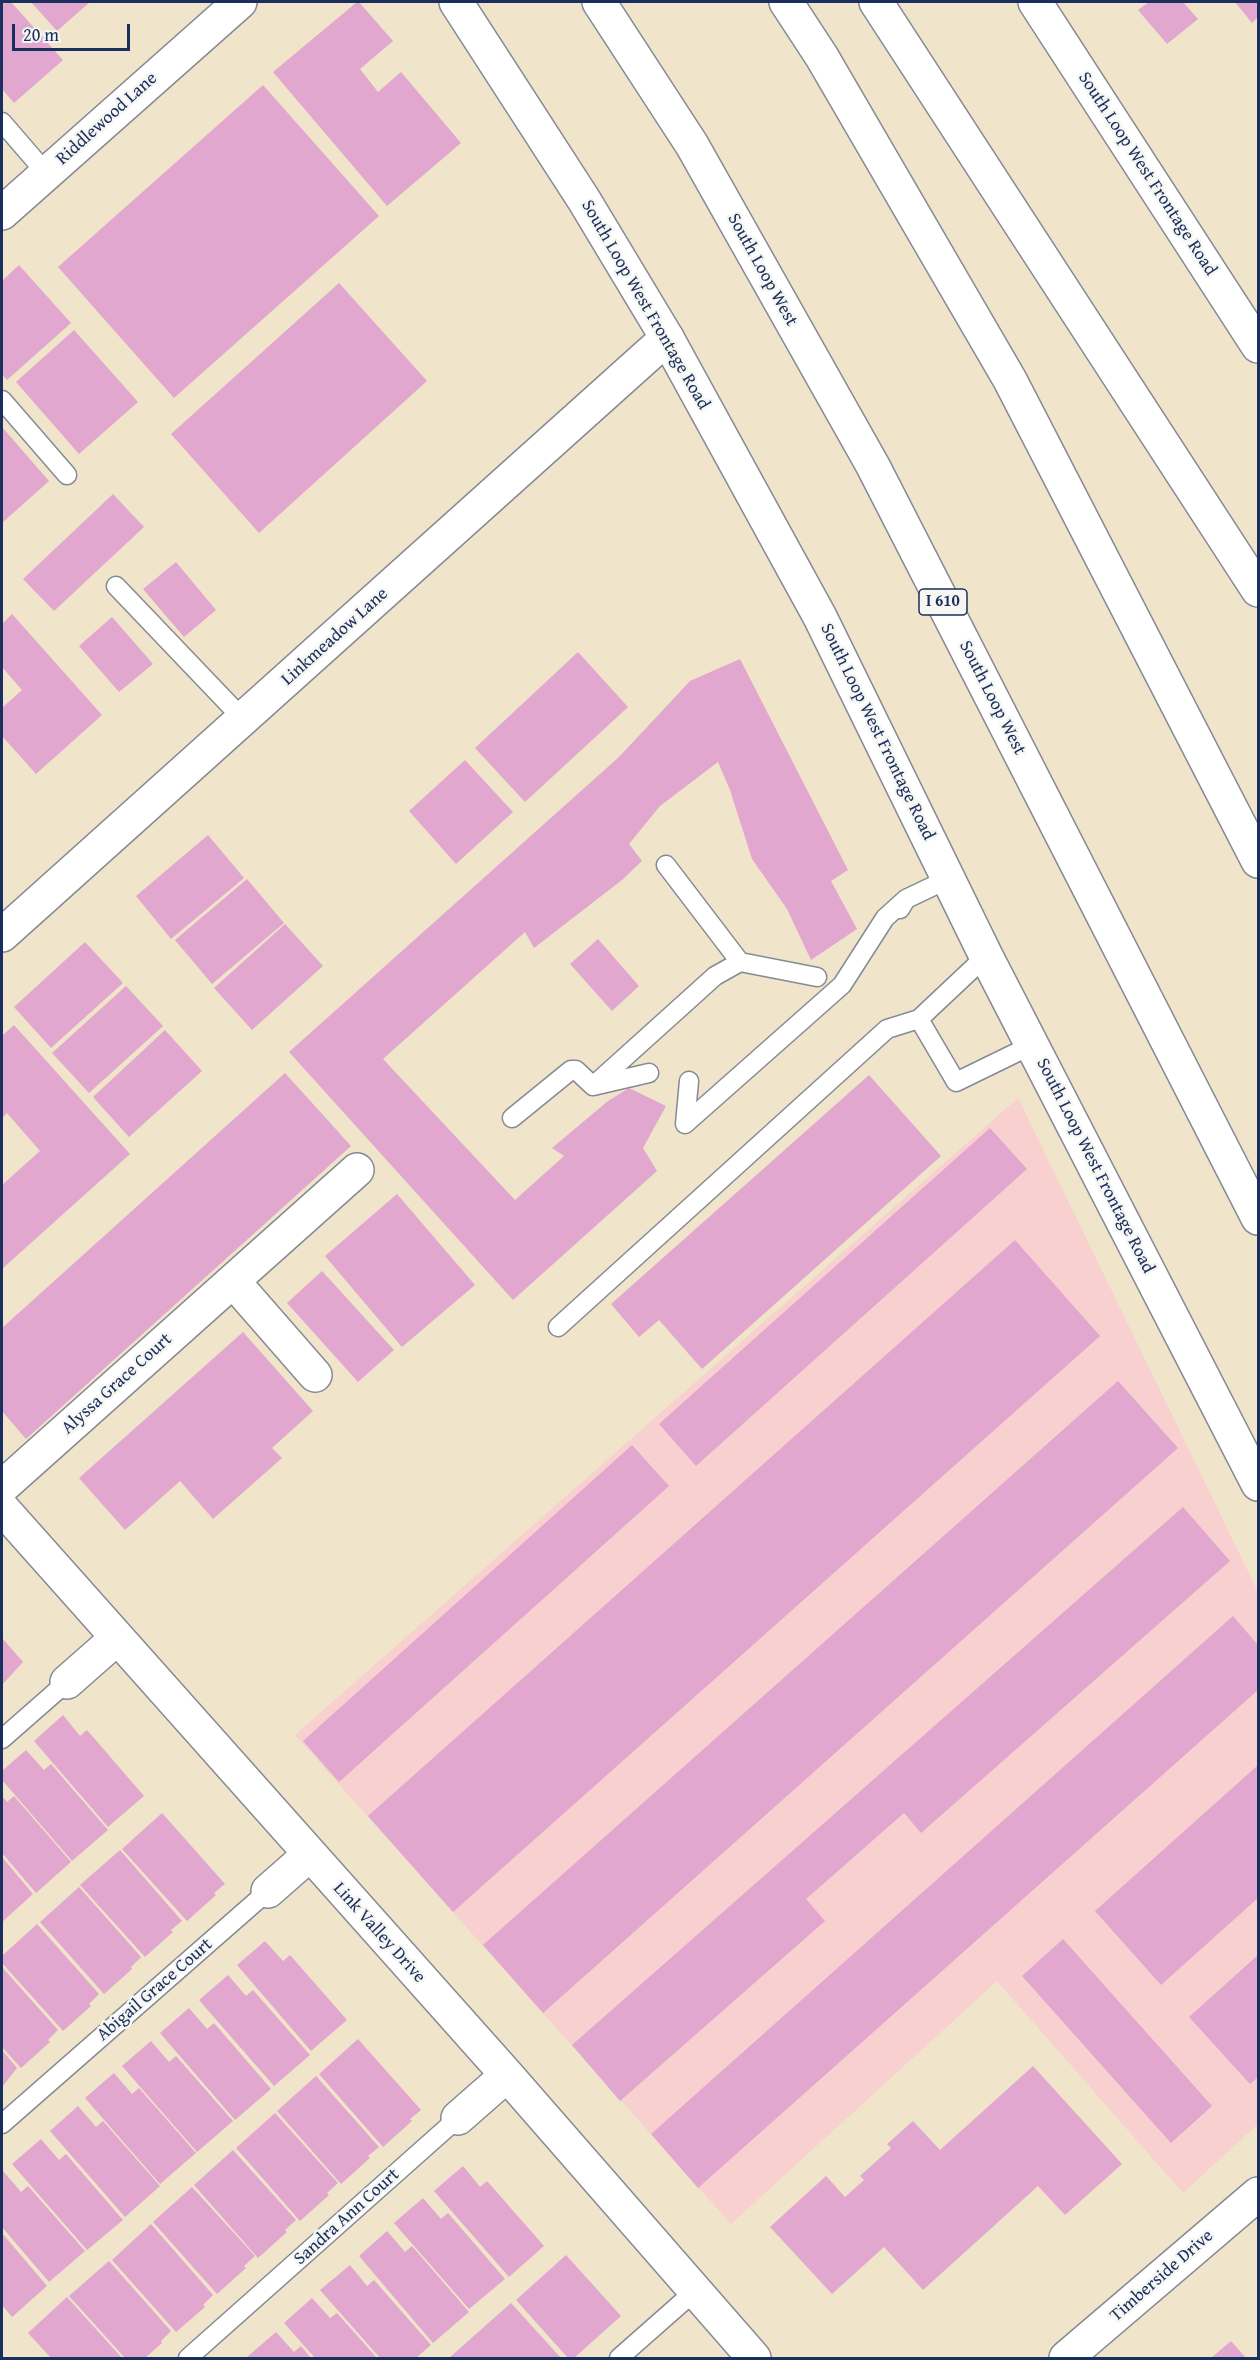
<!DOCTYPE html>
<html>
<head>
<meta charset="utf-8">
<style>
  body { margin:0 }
  #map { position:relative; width:1260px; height:2360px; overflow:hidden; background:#f0e4ca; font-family:"Gentium Book Plus",serif }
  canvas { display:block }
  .frame { position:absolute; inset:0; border:3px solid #1b2f5e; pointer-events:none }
  .scale { position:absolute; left:12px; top:24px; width:118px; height:27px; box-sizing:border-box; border:3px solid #1b2f5e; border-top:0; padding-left:8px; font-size:18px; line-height:21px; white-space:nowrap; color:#1b2f5e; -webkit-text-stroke:4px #f6f6f2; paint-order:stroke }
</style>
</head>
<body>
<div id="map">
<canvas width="1260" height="2360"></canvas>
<div class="frame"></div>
<div class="scale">20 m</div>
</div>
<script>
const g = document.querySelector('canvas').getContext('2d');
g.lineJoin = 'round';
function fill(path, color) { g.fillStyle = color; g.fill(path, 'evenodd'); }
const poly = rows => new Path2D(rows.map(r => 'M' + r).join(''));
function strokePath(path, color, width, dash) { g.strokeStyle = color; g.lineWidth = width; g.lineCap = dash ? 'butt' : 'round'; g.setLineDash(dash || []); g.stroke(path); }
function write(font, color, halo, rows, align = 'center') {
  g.font = font + ' "Gentium Book Plus",serif'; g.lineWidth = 5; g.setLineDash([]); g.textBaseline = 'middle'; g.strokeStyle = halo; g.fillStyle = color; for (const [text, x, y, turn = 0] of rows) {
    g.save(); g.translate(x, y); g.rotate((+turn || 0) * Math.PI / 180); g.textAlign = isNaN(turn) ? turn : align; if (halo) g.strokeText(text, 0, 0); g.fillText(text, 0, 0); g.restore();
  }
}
fill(poly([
  [1018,1098,1258,1592,1258,2124,1183,2193,997,1981,731,2224,295,1735]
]), '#f7d0cf');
fill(poly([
  [2,2,11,2,63,60,14,103,2,89],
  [31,2,90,2,57,31],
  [357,2,359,2,393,41,360,69,378,92,401,72,461,143,387,206,273,72],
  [1149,2,1183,2,1198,19,1167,44,1138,10],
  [1235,2,1258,2,1258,17,1252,23],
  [263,85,379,216,174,398,58,267],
  [19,265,71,323,7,380,2,374,2,281],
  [339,283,427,381,259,533,171,434],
  [74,330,138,402,79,454,16,382],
  [2,427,49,481,2,523],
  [113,494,144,527,54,611,23,579],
  [176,562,216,610,184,637,143,589],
  [12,614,102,715,36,774,2,736,2,708,22,690,2,667,2,624],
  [112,617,153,664,119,692,79,646],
  [578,652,628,707,525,802,475,748],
  [740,659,848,870,831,881,857,929,811,960,787,909,752,859,730,790,718,762,660,806,629,844,642,861,622,880,534,948,525,932,383,1059,515,1200,564,1156,552,1148,608,1101,629,1088,666,1106,643,1148,657,1171,513,1300,289,1052,619,757,690,681],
  [465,760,513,812,456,864,409,811],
  [208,835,244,878,171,939,136,896],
  [247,879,284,923,212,984,175,940],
  [285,924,323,966,252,1030,214,988],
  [598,939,639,986,612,1011,570,964],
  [85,942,123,983,51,1048,14,1007],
  [126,986,163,1026,89,1093,52,1053],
  [14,1025,130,1154,2,1269,2,1185,40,1151,7,1113,2,1118,2,1036],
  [165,1030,202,1071,129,1137,93,1097],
  [285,1073,351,1146,26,1439,2,1411,2,1328],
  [869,1075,941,1156,702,1369,659,1320,639,1337,611,1304],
  [990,1128,1027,1169,696,1466,659,1424],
  [397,1194,475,1285,402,1347,325,1256],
  [1015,1240,1100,1336,453,1912,368,1816],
  [322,1271,394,1350,358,1382,287,1303],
  [243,1332,313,1411,272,1448,282,1458,213,1519,180,1481,125,1530,79,1478],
  [1118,1381,1178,1448,543,2013,483,1945],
  [632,1445,669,1486,339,1782,303,1741],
  [1183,1507,1230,1561,921,1833,904,1813,806,1899,825,1921,620,2101,572,2045],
  [1233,1616,1258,1645,1258,1690,698,2188,651,2134],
  [2,1638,23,1662,2,1685],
  [63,1715,80,1736,87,1730,144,1796,108,1827,34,1741],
  [26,1750,44,1770,51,1764,108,1830,72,1861,2,1780,2,1771],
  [1257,1766,1258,1898,1161,1985,1095,1911],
  [2,1796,7,1802,14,1796,71,1862,36,1893,2,1853],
  [162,1813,225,1884,214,1893,216,1895,187,1921,122,1849],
  [120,1850,182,1921,171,1930,173,1932,145,1957,80,1885],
  [2,1857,33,1894,2,1922],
  [79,1887,141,1957,131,1967,132,1969,104,1994,40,1922],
  [37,1924,99,1994,89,2004,91,2006,63,2031,2,1963,2,1956],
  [1063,1939,1212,2106,1171,2143,1022,1976],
  [265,1941,283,1961,290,1955,347,2020,311,2051,237,1965],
  [1258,1955,1258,2077,1250,2084,1189,2017],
  [2,1967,58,2030,48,2040,50,2042,21,2068,2,2047],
  [228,1975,246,1996,253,1990,310,2055,274,2086,199,2000],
  [189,2008,207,2029,214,2023,271,2089,235,2120,160,2033],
  [358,2039,421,2110,410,2119,412,2121,383,2147,319,2074],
  [151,2041,169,2062,176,2056,233,2121,197,2152,122,2066],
  [2,2050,17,2068,2,2087],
  [1033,2066,1122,2164,1065,2215,1038,2186,923,2290,884,2247,832,2294,770,2227,826,2176,845,2197,864,2180,860,2176,891,2148,887,2144,913,2121,940,2150],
  [114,2073,132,2094,139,2088,196,2153,160,2184,85,2098],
  [316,2076,379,2147,368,2156,370,2158,341,2184,277,2111],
  [78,2106,96,2127,103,2121,160,2186,125,2217,50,2131],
  [275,2113,338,2183,327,2193,329,2195,300,2221,236,2148],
  [41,2139,59,2160,66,2154,123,2220,87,2250,12,2164],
  [233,2150,296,2220,285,2230,287,2232,258,2258,194,2185],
  [463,2166,480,2187,487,2181,544,2246,509,2277,434,2191],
  [3,2171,21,2192,28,2186,85,2251,49,2282,2,2227],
  [192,2187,255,2256,244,2266,246,2268,217,2294,153,2222],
  [423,2198,441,2219,448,2213,505,2279,469,2309,394,2223],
  [151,2224,213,2295,203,2305,205,2307,176,2332,112,2260],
  [387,2231,405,2252,412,2246,469,2312,433,2343,359,2256],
  [2,2233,47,2286,12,2317,2,2305],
  [566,2255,621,2316,574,2358,568,2358,516,2300],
  [109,2261,171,2331,161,2341,162,2343,145,2358,125,2358,69,2296],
  [350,2265,367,2286,374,2280,431,2345,416,2358,380,2358,320,2290],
  [67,2297,122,2358,51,2358,28,2333],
  [312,2298,330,2318,337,2313,377,2358,315,2358,284,2323],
  [511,2303,561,2358,449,2358],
  [276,2332,294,2352,301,2346,311,2358,249,2358,247,2357],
  [1231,2341,1246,2358,1211,2358]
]), '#e1a7ce');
const service = poly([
  [2,122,46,173],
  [2,400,67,475],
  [116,586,243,719],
  [666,865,740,962],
  [900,909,906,899,948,879],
  [986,956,919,1019,956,1082,1032,1045],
  [689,1081,685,1124,842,985,885,918,906,899],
  [593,1086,649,1073],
  [512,1118,571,1070,576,1070,593,1086,715,976,740,962,817,977],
  [558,1327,887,1029,919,1019],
  [2,1739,67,1682],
  [2,2124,268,1891],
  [188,2358,458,2118],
  [619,2358,695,2291]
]);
const minor = poly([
  [2,213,240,2],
  [2,935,667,338],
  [233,1281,315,1375],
  [2,1487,357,1170],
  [2,1508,507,2075,754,2358],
  [67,1682,117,1638],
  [268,1891,309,1855],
  [458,2118,507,2075],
  [1066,2358,1258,2194]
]);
const secondary = poly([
  [456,2,584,200,667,338,820,617,986,956,1258,1484],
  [1035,2,1258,346]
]);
const motorway = poly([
  [599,2,692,145,873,466,1258,1218],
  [786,2,822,57,1010,380,1258,861],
  [876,2,1258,590]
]);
strokePath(service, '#868a94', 21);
strokePath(minor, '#868a94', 36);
strokePath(secondary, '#868a94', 36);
strokePath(motorway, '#868a94', 36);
strokePath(service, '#fff', 18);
strokePath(minor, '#fff', 33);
strokePath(secondary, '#fff', 33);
strokePath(motorway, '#fff', 33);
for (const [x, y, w] of [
  [943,602,48]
]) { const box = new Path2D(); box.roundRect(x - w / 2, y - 13, w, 26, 4.5); g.fillStyle = '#f6f6f2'; g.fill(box); strokePath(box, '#1b2f5e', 1.5); }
write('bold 16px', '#1b2f5e', null, [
  ["I 610",943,602]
]);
write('18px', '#1b2f5e', '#f6f6f2', [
  ["Riddlewood Lane",107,119,-42],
  ["South Loop West Frontage Road",1147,174,57],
  ["South Loop West",762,270,61],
  ["South Loop West Frontage Road",645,305,60],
  ["Linkmeadow Lane",335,637,-42],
  ["South Loop West",992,698,63],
  ["South Loop West Frontage Road",877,732,64],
  ["South Loop West Frontage Road",1095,1166,63],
  ["Alyssa Grace Court",117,1384,-42],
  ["Link Valley Drive",379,1933,48],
  ["Abigail Grace Court",155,1990,-41],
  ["Sandra Ann Court",347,2217,-42],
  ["Timberside Drive",1162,2276,-41]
]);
</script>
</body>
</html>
